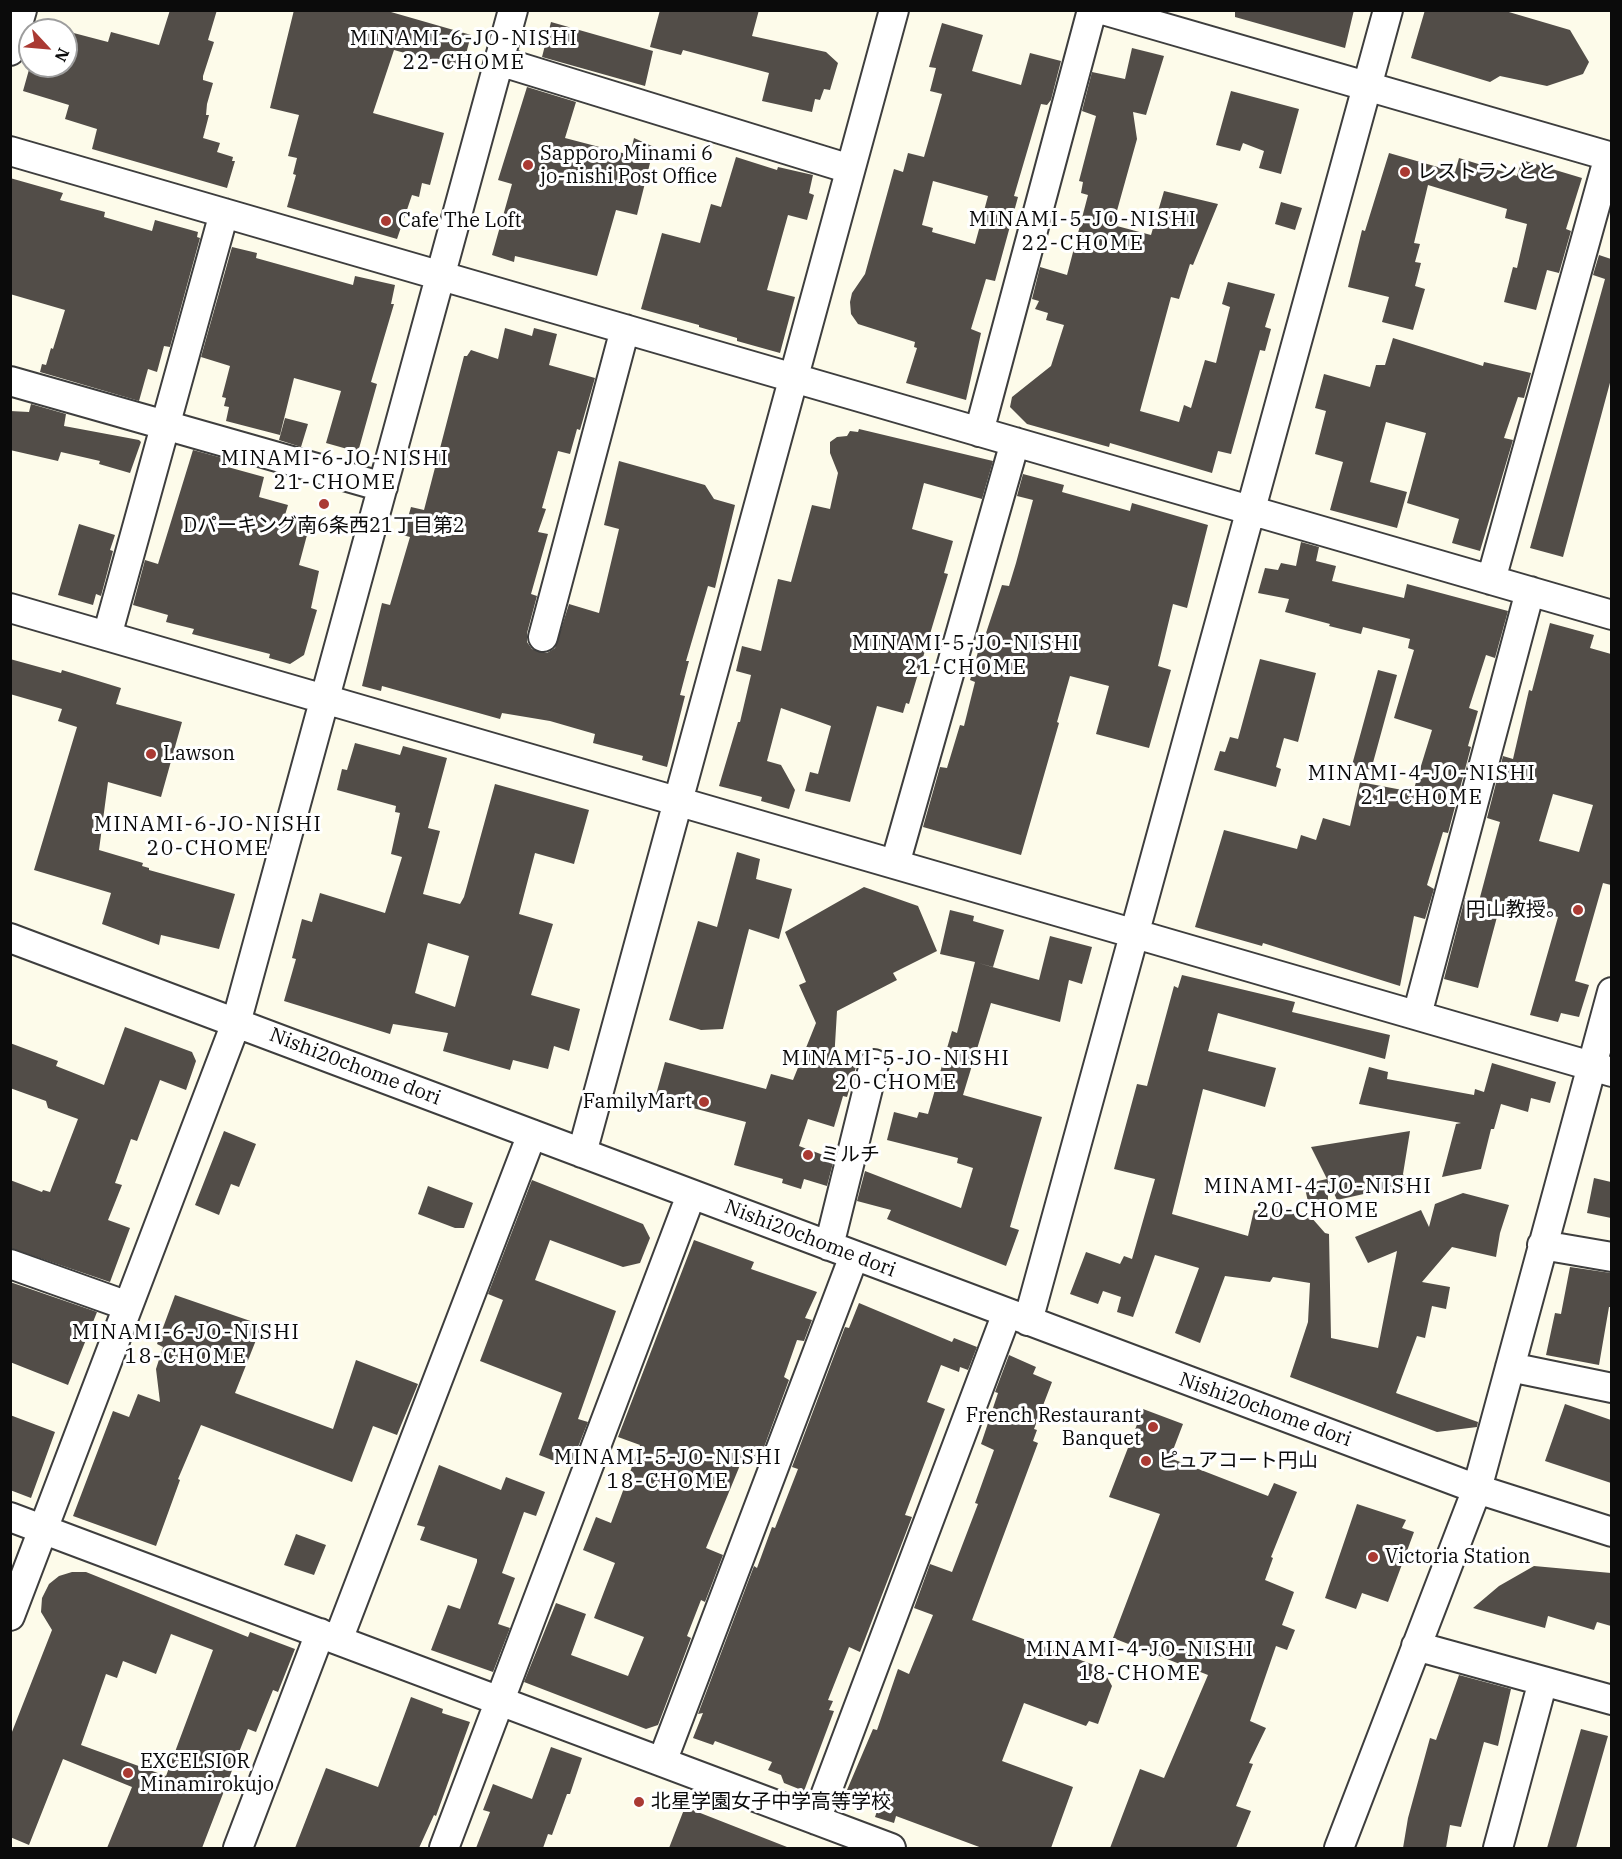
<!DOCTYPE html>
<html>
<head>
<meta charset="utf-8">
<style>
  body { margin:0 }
  #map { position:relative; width:1622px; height:1859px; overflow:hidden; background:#fdfbea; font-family:"IBM Plex Serif",serif }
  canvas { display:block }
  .frame { position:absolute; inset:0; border:12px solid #0b0b0b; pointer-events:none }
  .north { position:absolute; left:18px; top:18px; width:60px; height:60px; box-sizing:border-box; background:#fff; border:2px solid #9d9d9d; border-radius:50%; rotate:116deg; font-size:16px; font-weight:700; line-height:24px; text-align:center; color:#0b0b0b }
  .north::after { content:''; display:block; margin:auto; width:21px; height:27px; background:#aa3a33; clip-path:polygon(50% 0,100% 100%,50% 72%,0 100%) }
</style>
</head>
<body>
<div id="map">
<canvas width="1622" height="1859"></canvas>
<div class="frame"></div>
<div class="north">N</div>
</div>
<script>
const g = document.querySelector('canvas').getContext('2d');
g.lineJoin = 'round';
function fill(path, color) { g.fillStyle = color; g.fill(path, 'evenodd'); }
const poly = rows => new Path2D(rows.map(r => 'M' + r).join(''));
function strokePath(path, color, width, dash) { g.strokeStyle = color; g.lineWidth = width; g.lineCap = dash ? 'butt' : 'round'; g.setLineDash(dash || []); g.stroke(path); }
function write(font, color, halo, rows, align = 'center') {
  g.font = font + ' "IBM Plex Serif","Noto Sans JP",serif'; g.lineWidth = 6; g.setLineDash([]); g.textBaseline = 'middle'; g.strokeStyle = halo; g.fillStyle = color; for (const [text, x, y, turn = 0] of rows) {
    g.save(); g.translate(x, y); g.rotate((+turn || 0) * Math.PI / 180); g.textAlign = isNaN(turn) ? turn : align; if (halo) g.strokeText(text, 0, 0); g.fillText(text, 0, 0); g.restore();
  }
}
fill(poly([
  [170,10,217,10,208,40,214,42,203,76,203,80,213,83,207,104,206,115,209,115,203,138,220,143,217,152,233,157,232,161,235,161,227,188,92,149,97,129,65,119,69,105,23,91,30,66,66,66,66,31,108,42,111,32,159,45],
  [294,10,384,10,471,35,462,69,394,50,373,113,444,133,430,185,422,183,419,197,412,195,397,239,287,207,296,175,293,174,297,158,288,156,299,115,270,108],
  [660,10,759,10,752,36,826,52,838,63,830,90,824,89,820,100,815,99,812,112,762,101,769,73,683,50,681,55,650,47],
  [1235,10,1354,10,1345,48,1235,17],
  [1425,10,1502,10,1570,30,1589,62,1583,74,1547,86,1500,76,1490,82,1411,58],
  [551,22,653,51,645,86,542,57],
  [942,23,983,35,972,71,1021,85,1030,53,1061,61,1051,100,1047,105,1041,104,1014,196,1018,197,995,281,986,279,971,329,981,333,966,400,906,383,917,348,914,347,915,342,858,324,851,314,850,302,852,293,865,274,894,169,903,172,908,153,924,157,942,94,930,91,936,68,929,67],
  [933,181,988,196,975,244,932,232,933,228,922,225],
  [1132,48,1164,56,1146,115,1133,112,1137,139,1113,225,1151,235,1164,191,1218,204,1193,265,1190,264,1179,299,1171,297,1140,411,1179,422,1184,405,1191,408,1205,360,1216,363,1230,307,1222,304,1228,282,1275,294,1265,327,1271,329,1265,351,1260,350,1231,454,1218,451,1212,473,1110,443,1109,447,1027,424,1010,407,1012,397,1051,366,1064,325,1046,320,1048,313,1035,309,1039,301,1032,299,1040,267,1067,275,1088,195,1081,193,1083,182,1079,181,1096,116,1082,111,1092,72,1125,79],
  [527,87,576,102,565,138,630,155,634,138,654,147,637,215,616,210,597,276,515,256,514,262,492,255,512,184,498,180],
  [1231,91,1299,109,1281,174,1259,168,1264,151,1243,143,1240,151,1216,145],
  [1389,153,1455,172,1459,158,1517,176,1522,160,1582,178,1566,229,1571,231,1559,273,1547,270,1536,310,1504,302,1513,267,1517,268,1527,224,1505,218,1507,209,1428,185,1414,243,1420,244,1415,262,1421,263,1415,286,1425,289,1413,330,1382,322,1389,297,1348,287,1362,230,1365,231],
  [736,157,777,170,778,167,813,175,809,193,814,195,807,220,788,215,767,290,795,297,780,353,737,341,737,338,699,327,699,325,641,309,662,233,700,243,711,204,721,207],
  [10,178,63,193,60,200,105,212,104,217,152,231,155,220,198,232,197,237,200,238,170,347,164,346,157,372,148,369,139,401,40,372,42,364,46,365,51,348,53,349,65,310,10,294],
  [1281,202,1302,208,1295,230,1275,224],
  [232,247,257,253,256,258,353,285,355,276,395,285,391,304,394,304,371,382,377,384,358,452,326,443,341,391,294,378,280,435,226,421,229,407,224,406,226,398,222,397,230,366,201,357],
  [1599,255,1611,259,1611,379,1563,557,1530,548,1605,279,1593,275],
  [505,328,532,336,534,328,557,334,549,365,595,378,580,430,577,429,570,454,558,451,542,508,546,509,538,532,548,534,531,594,537,596,527,633,527,642,532,649,547,653,555,648,569,604,599,613,619,529,604,525,619,461,705,485,714,499,735,505,715,588,708,586,686,661,689,661,680,695,685,696,667,767,642,760,643,756,593,743,595,734,550,721,502,713,500,719,382,686,381,691,362,686,382,603,390,605,410,537,403,535,411,507,424,510,464,356,467,356,471,350,498,359],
  [1393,338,1483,366,1484,362,1531,373,1524,398,1518,397,1504,438,1513,440,1480,551,1452,543,1459,519,1407,503,1426,433,1386,422,1370,482,1407,492,1397,528,1330,510,1343,462,1315,454,1326,411,1315,408,1324,374,1370,387,1376,365,1385,365],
  [31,404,66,414,64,426,139,440,141,442,130,473,99,464,100,461,61,452,58,461,10,450,10,411,29,412],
  [285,418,308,424,301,447,279,440],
  [859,429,993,461,982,499,924,483,912,529,953,541,944,573,948,574,909,704,906,703,903,713,877,706,850,802,805,791,810,772,818,774,831,726,781,708,767,761,781,765,795,790,789,809,761,801,762,797,719,786,738,722,740,722,751,675,736,671,742,646,761,651,778,579,791,582,812,505,830,509,838,473,830,453,830,442,837,437,847,436,850,431,858,432],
  [193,450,226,459,224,466,264,477,259,497,288,505,285,515,300,520,296,531,307,535,299,565,319,571,311,608,317,610,304,655,290,664,269,658,270,654,192,634,194,629,166,622,168,615,133,605,145,560,158,564],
  [1023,474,1064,485,1062,492,1130,511,1132,503,1208,525,1187,608,1173,604,1158,666,1171,670,1149,748,1096,734,1109,686,1070,676,1057,722,1059,723,1021,855,923,827,940,767,947,768,960,725,964,726,975,682,970,680,982,638,984,639,1002,585,1009,586,1016,563,1033,500,1017,496],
  [79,524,115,535,110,550,113,551,101,596,96,594,93,605,58,595],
  [1301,542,1319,547,1316,561,1336,566,1332,581,1404,598,1407,584,1508,611,1495,658,1486,655,1469,708,1478,711,1468,746,1471,747,1448,833,1443,832,1427,885,1434,889,1425,919,1414,916,1400,986,1263,943,1262,946,1195,927,1224,830,1297,849,1301,835,1316,840,1323,818,1350,826,1360,782,1413,792,1432,730,1394,718,1414,650,1408,648,1410,639,1363,627,1361,634,1329,626,1330,624,1285,612,1289,599,1258,593,1265,568,1278,570,1281,563,1296,566],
  [1550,623,1594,635,1590,648,1611,654,1611,885,1603,883,1575,981,1589,985,1579,1017,1561,1013,1558,1022,1530,1015,1558,917,1501,902,1478,988,1444,979,1465,898,1479,901,1500,822,1487,818,1503,756,1513,759,1529,690,1532,691],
  [1553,794,1593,805,1579,852,1539,841],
  [10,659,61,673,62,670,121,688,116,704,182,722,161,797,108,782,99,850,143,863,142,866,149,868,149,870,235,894,219,949,161,935,159,945,102,924,111,893,34,870,77,727,58,721,62,709,10,694],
  [1260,659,1316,673,1298,742,1284,738,1276,767,1281,769,1276,787,1214,770,1220,751,1225,752,1230,737,1238,739],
  [1378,670,1397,675,1371,770,1352,765],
  [355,743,400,755,403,746,447,758,428,828,440,831,423,894,460,904,464,897,495,784,589,810,574,864,535,853,519,914,553,924,531,995,580,1009,569,1051,554,1046,548,1069,513,1060,510,1070,443,1051,448,1033,393,1024,390,1034,284,1001,296,959,292,958,302,919,312,922,320,893,385,913,402,857,391,854,400,813,395,812,396,806,337,790,342,769,347,770],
  [428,943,469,956,455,1007,415,993],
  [737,852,760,859,756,879,792,889,779,939,749,929,723,1029,701,1030,669,1020,698,921,717,927],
  [864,887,918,906,937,951,893,973,897,980,837,1011,834,1061,856,1067,847,1097,843,1096,834,1127,808,1119,799,1146,834,1159,827,1186,804,1179,801,1189,782,1183,783,1179,734,1165,746,1122,655,1098,665,1062,766,1089,771,1074,793,1080,816,1023,799,985,806,982,785,932],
  [950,910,974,916,973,921,1004,930,993,967,978,963,1039,980,1050,936,1092,947,1082,984,1069,980,1060,1022,991,1003,963,1095,1042,1117,1010,1227,1019,1230,1006,1266,887,1219,891,1210,857,1201,865,1171,961,1208,973,1168,957,1163,958,1158,887,1140,894,1112,917,1118,919,1112,928,1114,952,1031,957,1033,975,962,940,954],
  [1182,975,1295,1002,1292,1012,1390,1035,1385,1059,1218,1013,1208,1051,1276,1068,1265,1107,1203,1089,1172,1214,1248,1236,1254,1210,1275,1213,1276,1208,1311,1217,1325,1233,1329,1234,1331,1338,1378,1348,1397,1251,1368,1263,1355,1237,1421,1210,1429,1227,1435,1204,1463,1193,1509,1205,1500,1233,1496,1257,1452,1247,1422,1282,1450,1287,1446,1309,1432,1306,1425,1338,1417,1336,1396,1393,1478,1422,1477,1427,1437,1432,1290,1377,1308,1322,1310,1283,1273,1277,1270,1282,1225,1276,1200,1343,1175,1333,1199,1268,1155,1255,1133,1317,1117,1312,1121,1297,1103,1291,1098,1304,1070,1294,1086,1252,1120,1264,1124,1256,1132,1259,1155,1179,1114,1169,1137,1084,1147,1086,1174,986,1178,988],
  [125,1027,192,1052,196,1061,186,1090,160,1080,137,1141,131,1139,115,1183,122,1185,108,1220,130,1228,110,1282,10,1248,10,1180,42,1192,43,1190,50,1192,78,1119,48,1108,46,1101,10,1088,10,1043,58,1061,56,1066,104,1085],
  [1492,1063,1556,1082,1550,1103,1531,1098,1528,1112,1501,1104,1494,1129,1491,1129,1481,1169,1442,1177,1456,1124,1461,1123,1359,1104,1369,1067,1388,1072,1387,1079,1474,1095,1475,1089,1484,1092],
  [224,1131,256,1144,239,1187,231,1184,219,1215,195,1205],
  [1410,1131,1403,1174,1408,1184,1337,1200,1328,1180,1328,1202,1309,1206,1304,1184,1327,1179,1311,1147],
  [1594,1178,1611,1182,1611,1218,1587,1213],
  [532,1180,643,1224,650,1238,640,1263,623,1267,550,1240,535,1280,616,1311,578,1419,588,1422,570,1467,539,1455,562,1393,480,1361,503,1300,488,1294],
  [428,1186,473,1203,464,1228,455,1228,418,1214],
  [694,1240,754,1262,751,1269,817,1292,805,1318,812,1320,804,1341,797,1340,784,1377,789,1380,760,1458,745,1453,706,1548,723,1555,705,1602,701,1600,687,1636,691,1638,658,1725,646,1729,524,1682,556,1603,586,1614,571,1655,628,1676,644,1637,594,1618,615,1563,583,1550,596,1517,611,1523,640,1445,618,1437],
  [1570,1267,1611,1273,1611,1307,1609,1307,1599,1365,1546,1355,1555,1313,1561,1314],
  [10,1282,97,1312,68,1385,10,1362],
  [175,1295,262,1325,235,1393,333,1429,356,1360,418,1384,397,1435,373,1426,352,1482,201,1425,178,1479,180,1480,156,1546,73,1516,113,1411,129,1417,138,1394,160,1402,156,1369,163,1347,157,1344],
  [859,1303,952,1342,954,1338,977,1347,968,1370,960,1367,959,1372,941,1365,927,1402,945,1409,905,1515,912,1517,860,1652,849,1647,828,1700,833,1701,829,1710,834,1711,804,1791,784,1783,781,1775,768,1770,772,1762,715,1741,713,1745,693,1738,703,1713,698,1714,754,1566,757,1568,772,1527,775,1528,798,1469,792,1467,845,1327,849,1328],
  [1009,1355,1036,1367,1033,1374,1052,1382,1034,1429,1037,1430,1033,1441,1038,1443,972,1620,1102,1668,1112,1686,1098,1724,1089,1721,1086,1726,1024,1703,1002,1761,1073,1787,1051,1848,982,1848,896,1816,894,1823,875,1817,880,1802,847,1790,873,1729,877,1730,898,1669,909,1674,933,1615,914,1608,930,1564,952,1572,978,1504,975,1503,994,1450,981,1444,998,1393,995,1392],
  [1565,1404,1611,1420,1611,1483,1545,1461],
  [1143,1409,1183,1424,1170,1458,1268,1496,1274,1483,1297,1492,1271,1557,1273,1558,1265,1580,1294,1592,1282,1625,1295,1630,1287,1650,1276,1646,1250,1721,1266,1728,1249,1763,1253,1764,1236,1806,1251,1811,1236,1848,1110,1848,1140,1769,1164,1778,1208,1675,1113,1638,1160,1514,1109,1497],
  [10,1415,55,1432,31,1498,10,1490],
  [439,1465,501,1490,506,1477,545,1492,536,1516,524,1512,502,1573,515,1578,498,1624,510,1628,493,1672,431,1650,448,1605,460,1609,477,1562,477,1559,420,1540,425,1527,417,1525],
  [1357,1504,1406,1520,1402,1528,1414,1532,1388,1602,1362,1593,1356,1609,1325,1598],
  [296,1534,326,1545,314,1575,284,1565],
  [1534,1566,1611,1573,1611,1626,1597,1622,1594,1630,1548,1616,1545,1628,1473,1608,1499,1586],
  [72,1572,86,1572,248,1637,250,1632,295,1649,278,1692,273,1690,256,1732,248,1729,202,1848,107,1848,132,1787,63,1759,29,1845,10,1837,10,1737,52,1630,41,1612,42,1598,49,1584,59,1576],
  [171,1634,213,1650,166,1776,81,1745,106,1674,117,1678,123,1661,156,1674],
  [1459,1675,1511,1689,1498,1746,1484,1742,1461,1827,1450,1825,1446,1848,1403,1848,1408,1818,1430,1738,1436,1740],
  [411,1697,443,1709,442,1713,470,1722,436,1816,434,1815,419,1848,295,1848,326,1768,378,1787],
  [1581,1729,1608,1736,1576,1848,1547,1848],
  [551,1747,582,1758,570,1794,567,1794,552,1835,548,1834,543,1848,476,1848,490,1812,483,1810,493,1784,532,1799],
  [685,1807,787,1847,787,1848,669,1848]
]), '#524d48');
const minor = poly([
  [1103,10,1612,157],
  [10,51,22,10],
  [499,61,850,169],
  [10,151,1612,615],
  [10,381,383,487],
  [979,432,1092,10],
  [1491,580,1609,156],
  [10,608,1612,1072],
  [107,636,224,213],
  [543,637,625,329],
  [895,864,1015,442],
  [10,938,1477,1489,1612,1532],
  [1417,1015,1530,591],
  [582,1153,894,10],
  [1542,1245,1612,1257],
  [829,1246,874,1064],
  [10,1264,128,1306],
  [1028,1321,1388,10],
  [1510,1367,1612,1388],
  [10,1517,891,1848],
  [10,1616,236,1023,513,10],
  [338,1640,532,1134],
  [1416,1646,1612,1700],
  [662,1762,854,1256],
  [816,1820,1007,1313],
  [238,1848,320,1633],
  [444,1848,691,1195],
  [1339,1848,1477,1489,1612,992],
  [1498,1848,1543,1681]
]);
strokePath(minor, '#3e3e3e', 32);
strokePath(minor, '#fff', 28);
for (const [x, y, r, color] of [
  [528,165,6,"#aa3a33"],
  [1405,172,6,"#aa3a33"],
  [386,221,6,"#aa3a33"],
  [324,504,6,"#aa3a33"],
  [151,754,6,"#aa3a33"],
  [1578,910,6,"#aa3a33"],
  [704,1102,6,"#aa3a33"],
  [808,1155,6,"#aa3a33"],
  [1153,1427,6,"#aa3a33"],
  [1146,1461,6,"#aa3a33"],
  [1373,1557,6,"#aa3a33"],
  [128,1773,6,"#aa3a33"],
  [639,1802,6,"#aa3a33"]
]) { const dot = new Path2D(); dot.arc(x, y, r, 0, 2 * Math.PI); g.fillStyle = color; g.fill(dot); strokePath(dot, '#fff', 2); }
write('20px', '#0b0b0b', '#fff', [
  ["Sapporo Minami 6",540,154],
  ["jo-nishi Post Office",540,177],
  ["レストランとと",1417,172],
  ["Cafe The Loft",398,221],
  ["Dパーキング南6条西21丁目第2",324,526,"center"],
  ["Lawson",163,754],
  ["円山教授。",1566,910,"right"],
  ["FamilyMart",692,1102,"right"],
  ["ミルチ",820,1155],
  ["French Restaurant",1141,1416,"right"],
  ["Banquet",1141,1439,"right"],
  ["ピュアコート円山",1158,1461],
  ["Victoria Station",1385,1557],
  ["EXCELSIOR",140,1762],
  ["Minamirokujo",140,1785],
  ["北星学園女子中学高等学校",651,1802]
], 'left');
write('20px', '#0b0b0b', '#fff', [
  ["Nishi20chome dori",355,1067,21],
  ["Nishi20chome dori",810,1239,21],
  ["Nishi20chome dori",1265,1410,20]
]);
g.letterSpacing = '1.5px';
write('21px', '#0b0b0b', '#fff', [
  ["MINAMI-6-JO-NISHI",464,39],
  ["22-CHOME",464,63],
  ["MINAMI-5-JO-NISHI",1083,220],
  ["22-CHOME",1083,244],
  ["MINAMI-6-JO-NISHI",335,459],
  ["21-CHOME",335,483],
  ["MINAMI-5-JO-NISHI",966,644],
  ["21-CHOME",966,668],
  ["MINAMI-4-JO-NISHI",1422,774],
  ["21-CHOME",1422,798],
  ["MINAMI-6-JO-NISHI",208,825],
  ["20-CHOME",208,849],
  ["MINAMI-5-JO-NISHI",896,1059],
  ["20-CHOME",896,1083],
  ["MINAMI-4-JO-NISHI",1318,1187],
  ["20-CHOME",1318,1211],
  ["MINAMI-6-JO-NISHI",186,1333],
  ["18-CHOME",186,1357],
  ["MINAMI-5-JO-NISHI",668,1458],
  ["18-CHOME",668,1482],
  ["MINAMI-4-JO-NISHI",1140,1650],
  ["18-CHOME",1140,1674]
]);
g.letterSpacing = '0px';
</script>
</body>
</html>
